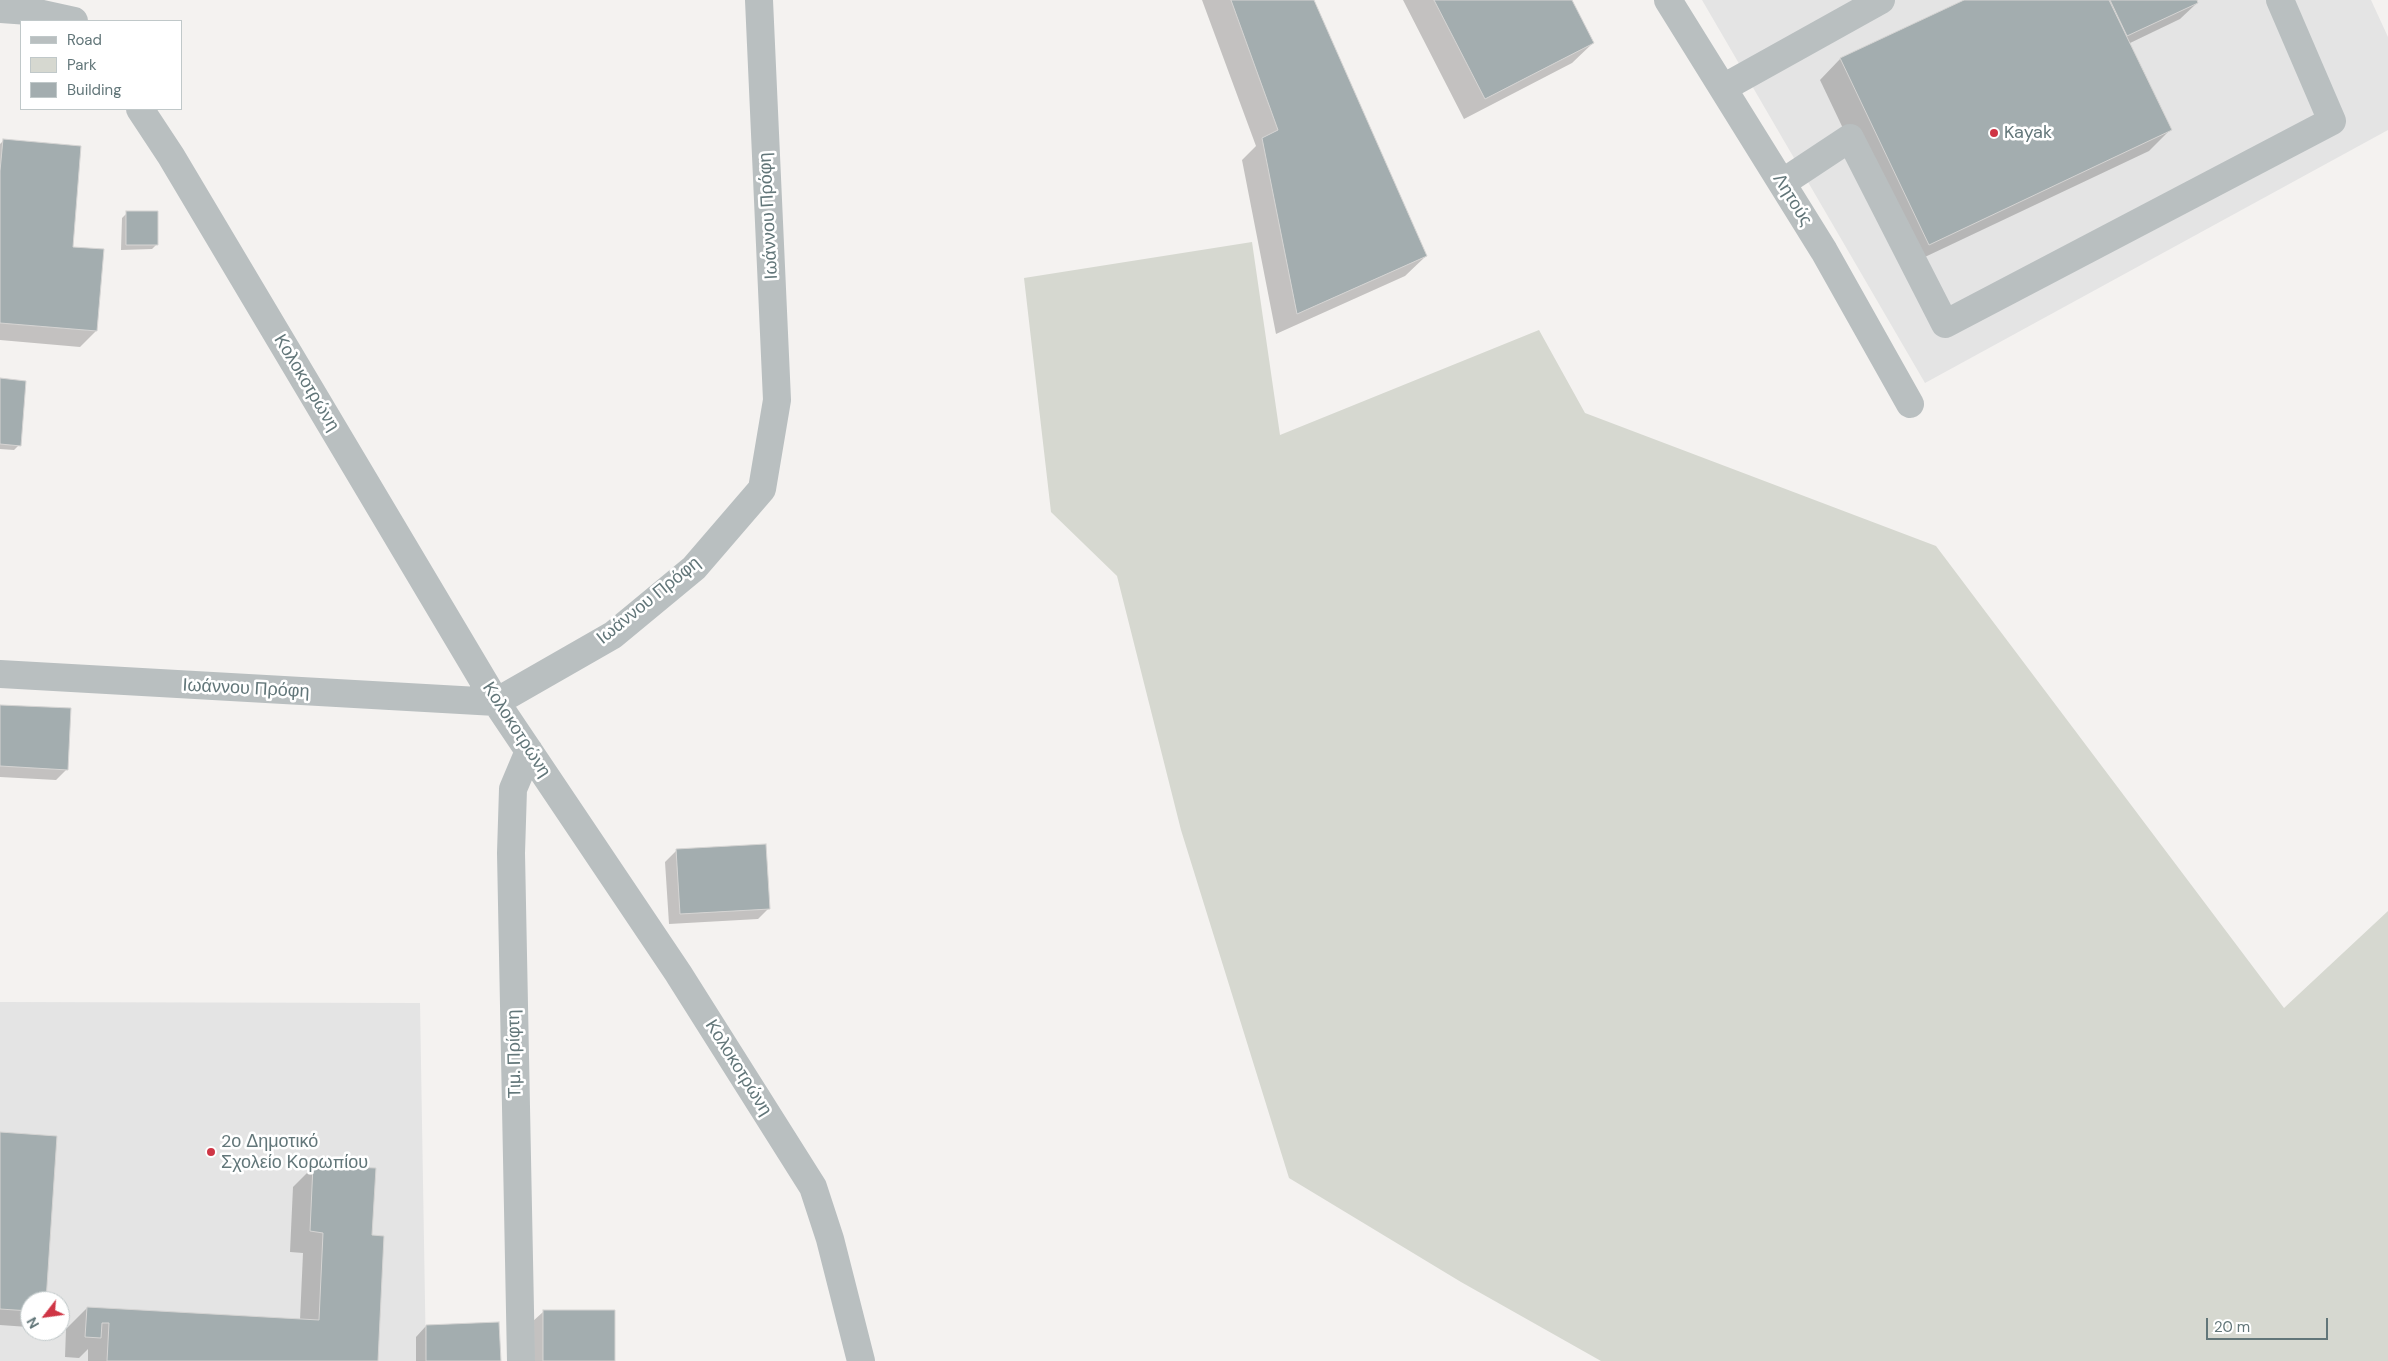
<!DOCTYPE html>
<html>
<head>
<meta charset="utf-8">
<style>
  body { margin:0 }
  #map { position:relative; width:2388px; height:1361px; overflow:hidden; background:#f4f2f0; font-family:"DM Sans",sans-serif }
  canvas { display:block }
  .legend { position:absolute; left:20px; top:20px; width:162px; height:90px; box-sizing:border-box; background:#fff; border:1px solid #c0c8c9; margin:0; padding:6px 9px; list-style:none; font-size:15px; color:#627679 }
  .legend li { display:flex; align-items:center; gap:10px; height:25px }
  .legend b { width:25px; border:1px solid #c0c8c9 }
  .north { position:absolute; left:20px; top:1291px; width:50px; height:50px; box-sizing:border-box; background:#fff; border:1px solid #c0c8c9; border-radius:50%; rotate:240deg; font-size:14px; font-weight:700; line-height:20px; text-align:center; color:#627679 }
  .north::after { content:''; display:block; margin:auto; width:18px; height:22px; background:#cf3545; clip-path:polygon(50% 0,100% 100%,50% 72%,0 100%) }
  .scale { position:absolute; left:2206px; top:1318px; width:122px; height:22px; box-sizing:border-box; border:2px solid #627679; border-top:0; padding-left:6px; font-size:15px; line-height:18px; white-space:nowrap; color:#627679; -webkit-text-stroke:4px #fff; paint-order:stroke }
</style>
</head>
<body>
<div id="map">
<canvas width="2388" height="1361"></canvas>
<ul class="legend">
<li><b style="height:6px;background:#b9bfc0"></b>Road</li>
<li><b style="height:14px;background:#d6d8d0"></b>Park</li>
<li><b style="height:14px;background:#a3adaf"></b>Building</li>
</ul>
<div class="north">N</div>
<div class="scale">20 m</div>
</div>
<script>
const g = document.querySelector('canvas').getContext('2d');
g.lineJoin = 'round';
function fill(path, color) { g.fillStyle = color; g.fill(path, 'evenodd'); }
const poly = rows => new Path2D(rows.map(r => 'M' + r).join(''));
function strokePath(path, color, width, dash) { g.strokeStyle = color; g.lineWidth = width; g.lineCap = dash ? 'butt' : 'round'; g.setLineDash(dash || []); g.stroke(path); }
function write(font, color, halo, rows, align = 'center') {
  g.font = font + ' "DM Sans",sans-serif'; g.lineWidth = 5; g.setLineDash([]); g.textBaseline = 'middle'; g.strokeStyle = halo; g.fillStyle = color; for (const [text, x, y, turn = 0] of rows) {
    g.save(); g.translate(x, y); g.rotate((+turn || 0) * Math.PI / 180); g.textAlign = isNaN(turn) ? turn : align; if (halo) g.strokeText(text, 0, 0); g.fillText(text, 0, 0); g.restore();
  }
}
fill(poly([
  [1702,0,2371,0,2388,37,2388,130,1925,383],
  [0,1002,420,1003,426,1361,0,1361],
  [30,1301,60,1301,60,1331,30,1331]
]), '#e4e4e4');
fill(poly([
  [1252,242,1280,435,1539,330,1585,413,1936,546,2284,1008,2388,911,2388,1361,1601,1361,1461,1282,1289,1178,1181,830,1117,576,1051,512,1024,278]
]), '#d6d8d0');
fill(poly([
  [1202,0,1312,0,1426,256,1405,276,1276,334,1242,160,1256,146],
  [1403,0,1571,0,1593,43,1572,63,1464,119],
  [1967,0,2195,0,2197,3,2180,19,2128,44,2170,130,2149,151,1908,265,1820,80,1840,59],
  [3,141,71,248,96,331,80,347,0,340,0,144],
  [127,213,157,244,152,249,121,250,122,218],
  [0,379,19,445,14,450,0,449],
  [0,706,67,769,56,780,0,777],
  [676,851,769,908,758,919,669,924,665,862],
  [0,1133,45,1301,30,1301,28,1327,0,1325],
  [314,1166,371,1237,377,1361,88,1361,88,1349,79,1358,65,1357,66,1329,87,1308,300,1320,303,1253,290,1252,293,1187],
  [543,1312,614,1361,533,1361,532,1322],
  [426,1326,500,1361,416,1361,416,1337]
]), '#0003');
const building = poly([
  [1231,0,1314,0,1427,256,1297,314,1262,138,1278,130,1231,0],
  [1434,0,1572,0,1594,43,1485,99,1434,0],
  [1964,0,2109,0,2172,130,1929,245,1840,58,1964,0],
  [2110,0,2197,0,2198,3,2127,36,2110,0],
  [3,139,81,146,73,247,104,249,97,331,0,323,0,171,3,139],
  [126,211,158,211,158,245,126,245,126,211],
  [0,378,26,381,21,446,0,444,0,378],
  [0,705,71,708,68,770,0,766,0,705],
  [766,844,770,909,680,914,676,849,766,844],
  [0,1132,57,1136,46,1301,30,1301,30,1311,0,1309,0,1132],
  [313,1165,376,1168,372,1235,384,1236,378,1361,107,1361,109,1323,102,1323,101,1338,85,1337,87,1307,319,1320,323,1233,310,1231,313,1165],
  [543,1310,615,1310,615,1361,543,1361,543,1310],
  [499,1322,501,1361,426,1361,426,1325,499,1322]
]);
fill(building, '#a3adaf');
strokePath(building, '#d5d4d3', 1);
strokePath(poly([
  [1668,0,1824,251,1910,404],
  [0,9,29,11,74,21],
  [1723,88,1881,0],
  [140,109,171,156,496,702,678,973,813,1187,830,1239,861,1361],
  [1782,183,1850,138,1945,324,2332,121,2280,0],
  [0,674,496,702,613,635,694,568,762,489,777,400,759,0],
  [521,1361,511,853,513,789,529,751]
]), '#b9bfc0', 28);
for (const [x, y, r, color] of [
  [1994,133,5,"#cf3545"],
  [211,1152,5,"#cf3545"]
]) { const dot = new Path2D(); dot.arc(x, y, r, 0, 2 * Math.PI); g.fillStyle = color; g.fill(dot); strokePath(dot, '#fff', 2); }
write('18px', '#627679', '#fff', [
  ["Kayak",2004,133],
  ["2ο Δημοτικό",221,1142],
  ["Σχολείο Κορωπίου",221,1163]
], 'left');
write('18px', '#627679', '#fff', [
  ["Λητούς",1792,200,58],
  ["Ιωάννου Πρόφη",769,216,-93],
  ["Κολοκοτρώνη",306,383,59],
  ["Ιωάννου Πρόφη",649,601,-39],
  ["Ιωάννου Πρόφη",246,689,3],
  ["Κολοκοτρώνη",516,730,57],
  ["Τιμ. Πρίφτη",515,1054,-91],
  ["Κολοκοτρώνη",738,1068,58]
]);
</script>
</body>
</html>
